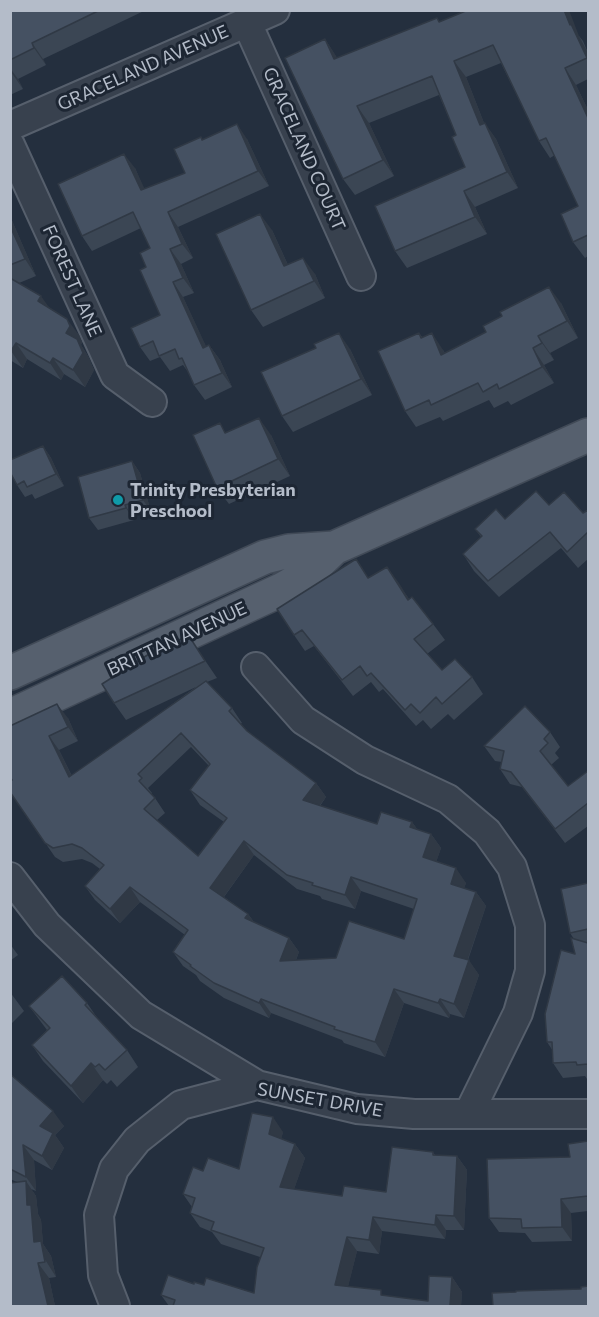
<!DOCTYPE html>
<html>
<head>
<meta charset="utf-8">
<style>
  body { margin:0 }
  #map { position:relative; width:599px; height:1317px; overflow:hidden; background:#242f3e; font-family:Commissioner,sans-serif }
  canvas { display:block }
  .frame { position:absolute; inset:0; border:12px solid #b4bcc9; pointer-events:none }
</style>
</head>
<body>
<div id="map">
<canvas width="599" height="1317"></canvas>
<div class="frame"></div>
</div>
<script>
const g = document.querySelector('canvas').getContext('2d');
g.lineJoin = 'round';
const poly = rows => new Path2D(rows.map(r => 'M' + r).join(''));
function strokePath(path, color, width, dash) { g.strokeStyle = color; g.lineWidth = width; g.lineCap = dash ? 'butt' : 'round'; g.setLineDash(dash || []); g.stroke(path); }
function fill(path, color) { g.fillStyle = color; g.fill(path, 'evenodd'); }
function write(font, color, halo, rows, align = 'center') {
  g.font = font + ' Commissioner,sans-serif'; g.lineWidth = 6; g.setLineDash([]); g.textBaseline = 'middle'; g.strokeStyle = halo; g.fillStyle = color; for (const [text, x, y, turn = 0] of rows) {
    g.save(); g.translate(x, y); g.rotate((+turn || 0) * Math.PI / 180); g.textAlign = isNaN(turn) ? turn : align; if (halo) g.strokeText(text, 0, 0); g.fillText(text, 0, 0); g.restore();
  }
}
const minor = poly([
  [247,23,361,276],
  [10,126,275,10],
  [10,145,115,375,152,402],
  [256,667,303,720,365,760,448,799,487,832,512,867,530,925,530,971,518,1013,469,1113],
  [10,877,47,925,141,1015,257,1085],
  [115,1306,103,1275,99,1215,114,1169,137,1140,181,1105,257,1085,357,1109,414,1114,588,1114]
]);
const major = poly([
  [10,673,265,557,289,551,334,548],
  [10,716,281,590,304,577,334,548,588,435]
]);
strokePath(minor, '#565f6c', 32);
strokePath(major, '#414a57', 36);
strokePath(minor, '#38414e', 28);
strokePath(major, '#56606e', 33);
fill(poly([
  [10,10,146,10,43,59,46,65,18,79,23,89,10,95],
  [437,18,440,22,579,36,583,41,588,53,588,79,576,85,588,110,588,256,585,258,573,242,578,206,555,155,550,158,539,141,501,63,466,77,484,123,496,139,518,188,475,207,487,234,407,268,395,251,465,167,456,135,439,95,369,123,394,176,355,195,343,179,325,39,337,58],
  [201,137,203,140,247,139,269,186,178,227,193,258,181,264,194,293,183,297,206,347,209,345,220,360,232,387,205,400,194,385,188,372,183,365,170,371,160,357,150,361,140,347,160,315,146,267,150,248,141,228,92,251,82,236,135,168,144,189,185,173],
  [10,216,36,276,19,283,50,309,79,335,82,342,81,345,88,356,94,370,85,387,64,374,61,380,27,359,23,368,10,360],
  [272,230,288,265,315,274,325,298,263,327,251,310],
  [561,303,578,338,550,353,554,360,544,365,554,383,511,405,508,401,494,408,489,400,443,421,440,417,416,427,405,411,419,333,422,337,443,350,445,353],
  [316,348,350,349,372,395,293,432,282,416],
  [227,433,271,435,290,476,229,504,217,488],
  [43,446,51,458,64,486,35,499,32,494,25,497,17,485],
  [132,461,140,473,151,512,133,517,134,520,98,530,89,518],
  [549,505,583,513,588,510,588,559,578,568,561,548,499,597,474,571,463,554,481,537,475,529],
  [387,567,409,599,433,624,445,640,427,654,442,670,472,677,483,694,454,720,448,714,431,729,423,720,416,726,383,689,379,692,371,682,353,696,314,646,305,651,294,635,369,578],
  [200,653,217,678,207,682,232,708,242,723,240,724,247,731,316,783,326,797,320,806,377,824,412,822,417,829,431,834,441,848,436,862,466,883,464,888,476,892,486,906,468,960,479,975,464,1018,450,1014,449,1018,404,1003,385,1057,344,1043,342,1040,271,1013,269,1018,224,998,200,981,196,975,183,966,173,952,185,935,140,902,120,923,95,900,85,886,100,869,92,863,82,859,63,862,55,857,10,792,12,780,10,726,68,718,78,741,59,750,72,776,196,687,126,720,114,703],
  [191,747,209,766,190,790,200,805,224,822,198,856,157,820,165,813,155,798,151,794,152,793,148,788],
  [254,855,297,889,320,896,322,899,355,909,361,891,414,909,404,939,336,958,296,960,299,952,289,938,254,922,248,914,224,897],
  [550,732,560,747,555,753,559,758,551,765,568,786,588,771,588,826,565,843,522,787,510,784,500,769,502,762,495,761,484,746],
  [588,883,588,1079,587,1079,585,1076,563,1078,553,1063,553,1051,547,1042,575,954,574,939,570,933],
  [10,944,18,955,10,961],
  [10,992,24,1011,10,1025],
  [87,1003,98,1019,127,1050,138,1067,117,1087,111,1080,107,1084,103,1080,83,1103,43,1061,32,1045,47,1030,29,1006],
  [10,1074,64,1126,55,1135,64,1148,52,1170,34,1160,36,1191,31,1189,36,1196,38,1214,41,1220,43,1244,51,1256,56,1277,49,1278,55,1306,10,1306,17,1182,10,1179],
  [283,1132,281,1139,295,1144,305,1158,294,1189,342,1196,386,1192,433,1152,435,1155,457,1156,467,1170,464,1230,446,1230,445,1239,382,1231,379,1254,357,1251,348,1286,385,1296,428,1301,452,1277,462,1292,461,1306,169,1306,161,1295,194,1284,254,1293,260,1257,221,1244,212,1232,200,1227,190,1213,192,1207,183,1194,203,1171,239,1169],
  [588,1141,588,1211,571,1213,572,1241,532,1242,525,1233,499,1232,489,1218,570,1157]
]), '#3b4654');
fill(poly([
  [564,10,569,10,579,36,588,53,588,60,570,25],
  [325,39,336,56,346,75,334,59],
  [32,43,43,59,46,65,34,48],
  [454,61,466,77,491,141,480,125],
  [10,68,18,79,23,89,11,72],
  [565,68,576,85,588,110,588,118],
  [357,106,369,123,394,176,383,160],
  [485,123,496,139,518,188,507,172],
  [237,124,247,139,269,186,258,171],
  [124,154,135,168,152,205,141,190],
  [464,191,475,207,487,234,475,217],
  [168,212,178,227,193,258,182,244],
  [260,214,272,230,296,283,284,266],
  [10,216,36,276,25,259,10,226],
  [170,249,181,264,194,293,183,278],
  [303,258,315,274,325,298,314,281],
  [173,282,183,297,214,363,203,348],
  [549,287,561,303,578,338,567,321],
  [41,296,53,313,38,301],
  [67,319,79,335,82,342,81,345,88,356,94,370,85,387,73,370,66,333],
  [339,333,350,349,372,395,361,379],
  [432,333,443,350,453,371,441,355],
  [538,336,550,353,554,360,542,343],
  [16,343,27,359,23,368,11,351],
  [209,345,220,360,232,387,222,373],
  [533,348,544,365,554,383,542,367],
  [53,358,64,374,61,380,50,363],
  [259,418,271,435,290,476,278,459],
  [43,446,51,458,64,486,56,474],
  [132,461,140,473,151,512,143,500],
  [125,505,133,517,134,520,126,508],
  [387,567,399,583,420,617,408,600],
  [57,704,68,718,78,741,68,727],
  [49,736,59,750,79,791,69,777],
  [316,783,326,797,313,814,303,800],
  [412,822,422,836,410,827],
  [431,834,441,848,433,871,423,857],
  [244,841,254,855,220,902,210,888],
  [456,868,466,883,461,898,451,884],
  [351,877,361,891,355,909,345,895],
  [130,887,140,902,120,923,110,909],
  [476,892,486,906,464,970,454,956],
  [248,914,258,928,245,918],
  [289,938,299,952,290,975,280,961],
  [469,960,479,975,464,1018,454,1004],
  [394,989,404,1003,385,1057,375,1042],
  [261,999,271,1013,269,1018,259,1003],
  [440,999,450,1014,449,1018,438,1003],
  [91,1063,103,1080,83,1103,71,1086],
  [53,1111,64,1126,55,1135,64,1148,52,1170,42,1156,40,1126],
  [273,1117,283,1132,279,1149,269,1134],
  [295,1144,305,1158,290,1201,280,1187],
  [23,1145,34,1160,36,1191,26,1177],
  [457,1156,467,1170,464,1230,454,1216],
  [26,1181,36,1196,38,1214,41,1220,43,1244,51,1256,56,1277,34,1242,27,1205],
  [561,1199,571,1213,572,1241,562,1227],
  [436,1215,446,1230,445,1239,435,1225],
  [373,1217,382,1231,379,1254,369,1240],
  [347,1237,357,1251,345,1299,335,1285],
  [38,1263,49,1278,55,1306,48,1306],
  [452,1277,462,1292,461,1306,450,1306]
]), '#303945');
const building = poly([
  [10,10,100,10,32,43,34,48,10,60,10,10],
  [468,10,564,10,570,25,571,24,587,58,565,68,588,118,588,235,573,242,561,214,578,206,546,138,539,141,493,45,454,61,480,125,485,123,507,172,464,191,475,217,395,251,375,206,465,167,452,137,456,135,432,76,357,106,383,160,343,179,285,58,325,39,334,59,437,18,439,22,468,10],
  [237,124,258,171,168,212,182,244,170,249,183,278,173,282,203,348,209,345,222,373,194,385,182,358,179,359,175,349,159,356,153,341,140,347,131,328,160,315,140,270,146,267,140,253,150,248,133,212,82,236,58,184,124,154,141,190,185,173,174,149,201,137,202,140,237,124],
  [260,214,284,266,303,258,314,281,251,310,216,234,260,214],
  [10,226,25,259,10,265,10,226],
  [10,278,41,296,38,301,67,319,70,326,66,333,77,339,83,353,73,370,53,358,50,363,16,343,11,351,10,351,10,278],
  [549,287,567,321,538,336,542,343,533,348,542,367,499,389,497,384,483,392,478,383,431,405,429,400,405,411,378,351,419,333,421,338,432,333,441,355,486,332,483,326,502,316,500,312,549,287],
  [339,333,361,379,282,416,261,372,316,348,314,344,339,333],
  [259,418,278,459,217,488,193,435,220,423,225,433,259,418],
  [43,446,56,474,27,487,24,481,17,485,10,472,10,460,43,446],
  [132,461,143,500,125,505,126,508,89,518,78,477,132,461],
  [536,491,549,505,564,492,583,513,588,510,588,532,567,552,550,532,488,581,463,554,482,536,475,529,496,509,505,519,536,491],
  [356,559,368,578,387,567,408,600,412,597,433,624,414,639,442,670,455,659,472,677,442,704,436,697,420,713,411,704,405,710,371,673,367,676,360,666,342,680,302,630,294,635,277,609,356,559],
  [189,636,205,661,114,703,102,684,160,647,189,636],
  [206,681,232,708,229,711,247,731,316,783,303,800,377,824,381,812,412,822,410,827,431,834,423,857,456,868,451,884,476,892,454,956,469,960,454,1004,440,999,438,1003,394,989,375,1042,334,1029,335,1027,261,999,259,1003,214,983,190,966,191,965,173,952,188,930,130,887,110,909,85,886,104,865,82,848,72,844,53,848,45,843,10,792,10,782,12,780,10,777,10,726,57,704,68,727,49,736,69,777,206,681],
  [181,733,210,764,190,790,227,818,198,856,144,809,155,798,139,781,142,778,138,774,181,733],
  [244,841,287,875,313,883,312,885,345,895,351,877,417,899,404,939,349,921,336,958,280,961,289,938,245,918,248,914,210,888,244,841],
  [525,706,550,732,544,739,548,743,540,751,568,786,588,771,588,803,555,829,511,772,500,769,504,751,484,746,525,706],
  [588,883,588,929,570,933,561,889,588,883],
  [571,938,588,943,588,1064,577,1065,576,1062,553,1063,552,1042,547,1042,545,1014,561,950,575,954,571,938],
  [62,976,87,1003,85,1005,127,1050,105,1070,99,1064,95,1067,91,1063,71,1086,32,1045,50,1028,29,1006,62,976],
  [10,1074,53,1111,40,1126,53,1133,42,1156,23,1145,26,1177,10,1169,10,1074],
  [252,1113,273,1117,269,1134,295,1144,280,1187,342,1196,344,1186,386,1192,392,1147,433,1152,433,1155,457,1156,454,1216,436,1215,435,1225,373,1217,369,1240,347,1237,335,1285,381,1290,381,1295,428,1301,429,1276,452,1277,450,1306,173,1306,175,1300,161,1295,168,1275,194,1284,194,1282,204,1285,206,1278,254,1293,257,1267,264,1248,211,1230,214,1222,190,1213,195,1198,183,1194,193,1167,203,1171,208,1158,239,1169,252,1113],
  [588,1141,588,1196,561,1199,562,1227,522,1228,521,1219,489,1218,487,1159,570,1157,568,1144,588,1141],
  [26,1181,27,1205,31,1205,34,1242,41,1241,45,1262,38,1263,48,1306,10,1306,10,1183,26,1181],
  [588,1286,588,1306,493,1306,492,1293,516,1292,516,1291,581,1289,581,1287,588,1286]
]);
fill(building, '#455162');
strokePath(building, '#303945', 1.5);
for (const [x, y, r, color] of [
  [118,500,6,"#0f9aa8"]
]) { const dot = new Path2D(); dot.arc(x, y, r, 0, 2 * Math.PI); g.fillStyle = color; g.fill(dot); strokePath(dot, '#1d2633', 2); }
write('18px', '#b4bcc9', '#1d2633', [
  ["GRACELAND AVENUE",143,68,-24],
  ["GRACELAND COURT",304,149,66],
  ["FOREST LANE",72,281,66],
  ["BRITTAN AVENUE",177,639,-25],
  ["SUNSET DRIVE",320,1100,10]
]);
write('bold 18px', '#b4bcc9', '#1d2633', [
  ["Trinity Presbyterian",130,490],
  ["Preschool",130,511]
], 'left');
</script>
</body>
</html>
